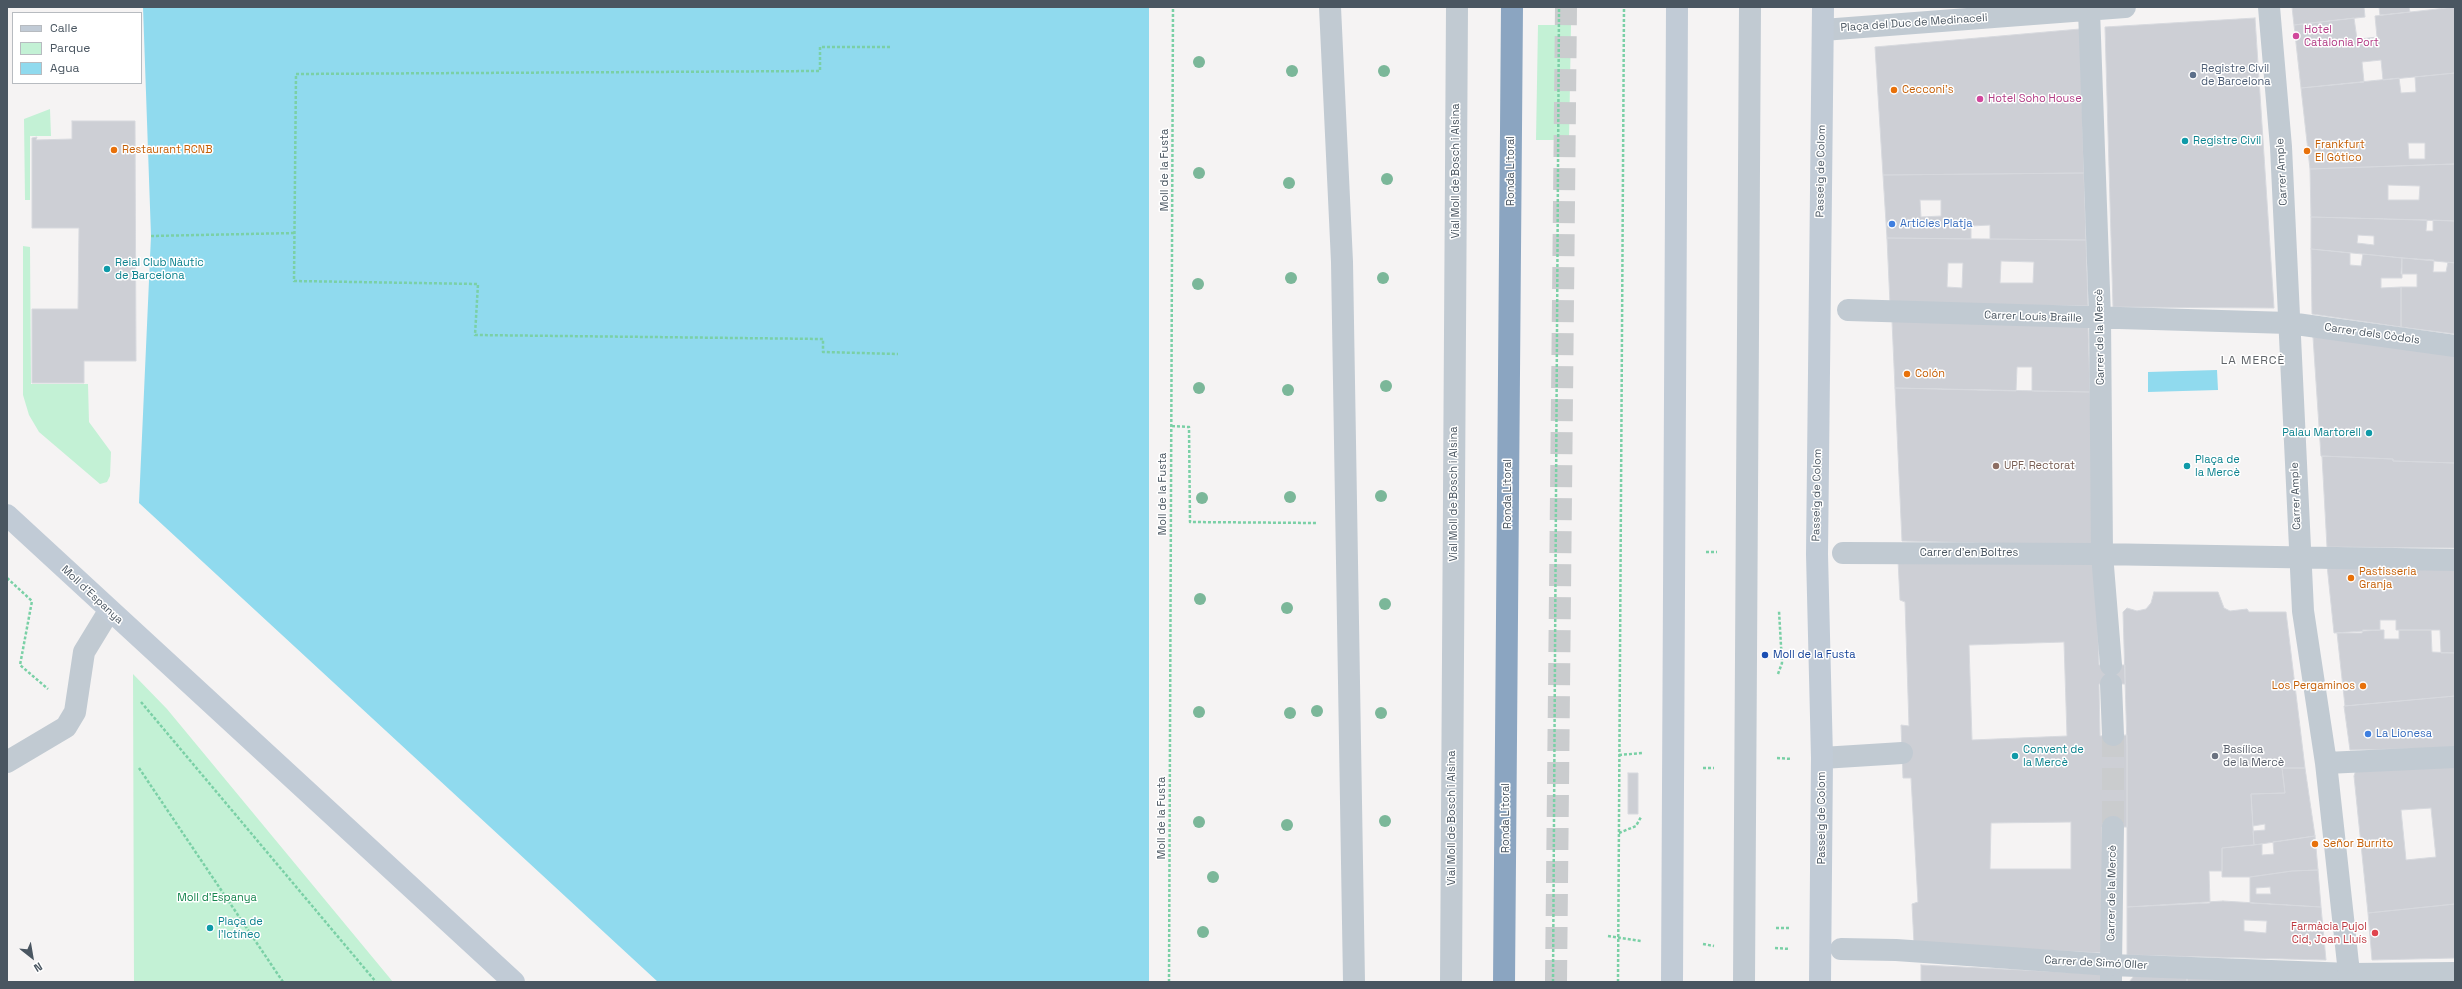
<!DOCTYPE html>
<html>
<head>
<meta charset="utf-8">
<style>
  body { margin:0 }
  #map { position:relative; width:2462px; height:989px; overflow:hidden; background:#f5f3f3; font-family:"Space Grotesk",sans-serif }
  canvas { display:block }
  .frame { position:absolute; inset:0; border:8px solid #4a5661; pointer-events:none }
  .legend { position:absolute; left:12px; top:12px; width:130px; height:72px; box-sizing:border-box; background:#fff; border:1px solid #b7bbc0; margin:0; padding:5px 7px; list-style:none; font-size:12px; color:#4a5661 }
  .legend li { display:flex; align-items:center; gap:8px; height:20px }
  .legend b { width:20px; border:1px solid #b7bbc0 }
  .north { position:absolute; left:12px; top:937px; width:40px; height:40px; -webkit-text-stroke:3px #fff; paint-order:stroke; rotate:149deg; font-size:11px; font-weight:700; line-height:16px; text-align:center; color:#4a5661 }
  .north::after { content:''; display:block; margin:auto; width:14px; height:18px; background:#4a5661; clip-path:polygon(50% 0,100% 100%,50% 72%,0 100%) }
</style>
</head>
<body>
<div id="map">
<canvas width="2462" height="989"></canvas>
<div class="frame"></div>
<ul class="legend">
<li><b style="height:5px;background:#c1cbd6"></b>Calle</li>
<li><b style="height:11px;background:#c3f1d5"></b>Parque</li>
<li><b style="height:11px;background:#90daee"></b>Agua</li>
</ul>
<div class="north">N</div>
</div>
<script>
const g = document.querySelector('canvas').getContext('2d');
g.lineJoin = 'round';
function fill(path, color) { g.fillStyle = color; g.fill(path, 'evenodd'); }
const poly = rows => new Path2D(rows.map(r => 'M' + r).join(''));
function strokePath(path, color, width, dash) { g.strokeStyle = color; g.lineWidth = width; g.lineCap = dash ? 'butt' : 'round'; g.setLineDash(dash || []); g.stroke(path); }
function write(font, color, halo, rows, align = 'center') {
  g.font = font + ' "Space Grotesk",sans-serif'; g.lineWidth = 3; g.setLineDash([]); g.textBaseline = 'middle'; g.strokeStyle = halo; g.fillStyle = color; for (const [text, x, y, turn = 0] of rows) {
    g.save(); g.translate(x, y); g.rotate((+turn || 0) * Math.PI / 180); g.textAlign = isNaN(turn) ? turn : align; if (halo) g.strokeText(text, 0, 0); g.fillText(text, 0, 0); g.restore();
  }
}
fill(poly([
  [1538,25,1571,25,1569,140,1536,140],
  [50,109,51,136,30,136,30,200,25,200,24,119],
  [23,246,30,247,31,384,88,384,89,422,111,452,110,476,107,482,100,484,39,432,29,415,23,395],
  [133,674,167,709,393,982,134,982]
]), '#c3f1d5');
fill(poly([
  [143,7,1149,7,1149,982,658,982,139,503,151,236],
  [2217,370,2218,390,2148,392,2148,372]
]), '#90daee');
const building = poly([
  [2292,7,2364,7,2365,17,2294,25,2292,7],
  [2379,7,2409,7,2410,12,2380,15,2379,7],
  [2455,7,2455,73,2383,80,2381,60,2362,62,2364,82,2301,88,2294,25,2354,18,2357,39,2360,39,2377,37,2375,16,2455,7],
  [2255,18,2274,308,2113,307,2105,27,2255,18],
  [2080,29,2084,173,1883,175,1875,47,2080,29],
  [2455,73,2455,164,2310,169,2301,88,2399,78,2401,93,2416,92,2415,77,2455,73],
  [2408,143,2425,143,2425,159,2409,159,2408,143],
  [72,121,135,121,136,361,84,361,84,383,32,383,32,309,78,309,79,228,32,228,32,138,37,137,36,140,72,139,72,121],
  [2453,164,2455,164,2455,221,2311,217,2310,169,2453,164],
  [2388,185,2420,186,2419,200,2388,200,2388,185],
  [2084,173,2086,240,1990,239,1990,225,1971,226,1971,239,1887,238,1883,175,2084,173],
  [1920,200,1941,200,1941,216,1921,217,1920,200],
  [2311,217,2427,220,2426,231,2433,231,2433,220,2455,221,2455,263,2311,249,2311,217],
  [2358,235,2374,236,2374,245,2357,243,2358,235],
  [1887,238,2086,240,2088,306,1890,304,1887,238],
  [2001,261,2034,262,2033,283,2000,283,2001,261],
  [1948,263,1963,263,1962,288,1947,287,1948,263],
  [2311,249,2350,253,2350,265,2361,266,2363,254,2402,258,2402,278,2381,278,2381,288,2401,287,2401,327,2312,314,2311,249],
  [2402,258,2434,260,2433,272,2446,272,2448,262,2455,263,2455,334,2401,327,2401,287,2417,287,2417,274,2401,274,2402,258],
  [1892,321,2088,324,2090,392,2032,391,2032,367,2017,367,2016,391,1895,388,1892,321],
  [2313,337,2455,352,2455,463,2393,461,2393,459,2321,456,2313,337],
  [1895,388,2090,392,2095,546,1902,541,1895,388],
  [2322,456,2393,459,2393,461,2455,463,2455,548,2327,547,2322,456],
  [1898,560,2096,562,2099,665,2125,665,2125,684,2099,684,2100,736,2127,735,2127,827,2102,827,2104,953,1914,944,1912,904,1918,902,1911,778,1903,778,1901,725,1909,726,1905,602,1900,600,1898,560],
  [2064,642,2067,736,1972,740,1969,645,2064,642],
  [2071,822,2071,869,1990,869,1991,823,2071,822],
  [2455,563,2455,653,2441,653,2440,630,2396,630,2396,620,2380,620,2380,630,2334,633,2327,565,2455,563],
  [2154,592,2218,592,2224,608,2230,611,2247,609,2249,612,2286,612,2305,768,2282,768,2285,793,2251,794,2254,845,2222,848,2222,871,2209,871,2210,903,2127,907,2127,746,2123,612,2127,608,2137,611,2146,609,2151,603,2154,592],
  [2363,630,2384,630,2384,639,2399,639,2399,630,2431,630,2432,652,2455,653,2455,696,2345,706,2337,633,2362,633,2363,630],
  [2455,696,2455,748,2350,750,2344,706,2455,696],
  [2455,765,2455,904,2368,913,2354,776,2356,770,2455,765],
  [2431,808,2436,857,2406,860,2401,810,2431,808],
  [2282,768,2305,768,2315,836,2254,845,2253,831,2265,830,2265,824,2253,826,2251,794,2285,793,2282,768],
  [1628,773,1638,773,1638,814,1628,814,1628,773],
  [2315,836,2318,870,2292,871,2250,877,2222,877,2222,848,2262,844,2262,855,2274,854,2273,842,2315,836],
  [2318,870,2321,907,2250,903,2250,877,2292,871,2318,870],
  [2270,887,2271,894,2256,894,2256,888,2270,887],
  [2223,901,2321,907,2326,960,2127,955,2127,907,2223,901],
  [2244,920,2267,921,2266,933,2244,931,2244,920],
  [2455,904,2455,958,2372,960,2368,913,2455,904],
  [1921,965,2103,974,2103,982,1921,982,1921,965],
  [2134,976,2187,977,2187,982,2129,982,2134,976],
  [2187,977,2331,982,2187,982,2187,977]
]);
fill(building, '#cdcfd5');
strokePath(building, '#d7d9de', 1);
strokePath(poly([
  [2113,735,2113,827]
]), '#caccce', 22, [22, 11]);
strokePath(poly([
  [1556,982,1566,7]
]), '#caccce', 22, [22, 11]);
strokePath(poly([
  [890,47,820,47,820,71,296,74,294,281,478,284,475,335,823,339,823,352,898,354],
  [151,236,295,233],
  [1172,426,1189,427,1190,522,1316,523],
  [1706,552,1717,552],
  [7,578,32,601,20,665,48,689],
  [1778,674,1782,663,1779,611],
  [141,702,376,982],
  [1619,755,1642,753],
  [1777,758,1792,759],
  [139,768,283,982],
  [1703,768,1714,768],
  [1619,833,1636,826,1641,817],
  [1776,928,1789,928],
  [1608,936,1641,941],
  [1703,944,1714,946],
  [1775,948,1790,949],
  [1169,982,1173,7],
  [1553,982,1559,7],
  [1618,982,1624,7]
]), '#7ad0a6', 2.5, [3, 2]);
strokePath(poly([
  [1822,758,1902,753],
  [7,762,66,727,75,712,84,652,109,611],
  [1451,982,1457,7],
  [1744,982,1750,7],
  [2111,982,2111,965,2351,974]
]), '#c1cad2', 22);
strokePath(poly([
  [1330,7,1342,262,1354,982],
  [2269,7,2281,147,2303,611,2326,763,2350,982],
  [2089,10,2100,318,2102,554,2111,665],
  [1823,30,2125,7],
  [1848,310,2289,323,2455,346],
  [1843,553,2096,554,2455,560],
  [2111,684,2113,735],
  [2326,763,2455,757],
  [1841,949,1896,950,2111,965,2113,827],
  [2351,974,2455,973]
]), '#c1cad2', 22);
strokePath(poly([
  [7,515,514,982],
  [1672,982,1677,7],
  [1820,982,1822,758,1817,554,1823,7]
]), '#c1cbd6', 22);
strokePath(poly([
  [1504,982,1512,7]
]), '#8ba5c1', 22);
g.fillStyle = '#7bb799';
for (const [x, y] of [
  [1199,62],
  [1292,71],
  [1384,71],
  [1199,173],
  [1387,179],
  [1289,183],
  [1291,278],
  [1383,278],
  [1198,284],
  [1386,386],
  [1199,388],
  [1288,390],
  [1381,496],
  [1290,497],
  [1202,498],
  [1200,599],
  [1385,604],
  [1287,608],
  [1317,711],
  [1199,712],
  [1290,713],
  [1381,713],
  [1385,821],
  [1199,822],
  [1287,825],
  [1213,877],
  [1203,932]
]) { g.beginPath(); g.arc(x, y, 6, 0, 2 * Math.PI); g.fill(); }
for (const [x, y, r, color] of [
  [2296,36,4,"#d1479c"],
  [2193,75,4,"#5c6f8a"],
  [1894,90,4,"#e8710a"],
  [1980,99,4,"#d1479c"],
  [2185,141,4,"#0f9aa8"],
  [114,150,4,"#e8710a"],
  [2307,151,4,"#e8710a"],
  [1892,224,4,"#3f7fe0"],
  [107,269,4,"#0f9aa8"],
  [1907,374,4,"#e8710a"],
  [2369,433,4,"#0f9aa8"],
  [1996,466,4,"#8d6e63"],
  [2187,466,4,"#0f9aa8"],
  [2351,578,4,"#e8710a"],
  [1765,655,4,"#1a4fb4"],
  [2363,686,4,"#e8710a"],
  [2368,734,4,"#3f7fe0"],
  [2015,756,4,"#0f9aa8"],
  [2215,756,4,"#6b7280"],
  [2315,844,4,"#e8710a"],
  [210,928,4,"#0f9aa8"],
  [2375,933,4,"#e0444e"]
]) { const dot = new Path2D(); dot.arc(x, y, r, 0, 2 * Math.PI); g.fillStyle = color; g.fill(dot); strokePath(dot, '#fff', 1.5); }
write('11px', '#4a5661', '#fff', [
  ["Plaça del Duc de Medinaceli",1914,23,-4],
  ["Moll de la Fusta",1165,170,-90],
  ["Vial Moll de Bosch i Alsina",1456,171,-90],
  ["Ronda Litoral",1511,171,-90],
  ["Passeig de Colom",1821,171,-89],
  ["Carrer Ample",2282,172,-93],
  ["Carrer Louis Braille",2033,317,2],
  ["Carrer dels Còdols",2372,334,8],
  ["Carrer de la Mercè",2100,337,-91],
  ["Moll de la Fusta",1163,494,-90],
  ["Vial Moll de Bosch i Alsina",1454,494,-90],
  ["Ronda Litoral",1508,494,-90],
  ["Passeig de Colom",1817,495,-89],
  ["Carrer Ample",2296,496,-92],
  ["Carrer d'en Boltres",1969,553],
  ["Moll d'Espanya",92,595,43],
  ["Moll de la Fusta",1162,818,-90],
  ["Vial Moll de Bosch i Alsina",1452,818,-90],
  ["Ronda Litoral",1506,818,-90],
  ["Passeig de Colom",1822,818,-90],
  ["Carrer de la Mercè",2112,893,-89],
  ["Carrer de Simó Oller",2096,963,3]
]);
write('11px', '#b23c85', '#fff', [
  ["Hotel",2304,30],
  ["Catalonia Port",2304,43],
  ["Hotel Soho House",1988,99]
], 'left');
write('11px', '#4e5e75', '#fff', [
  ["Registre Civil",2201,69],
  ["de Barcelona",2201,82]
], 'left');
write('11px', '#c56008', '#fff', [
  ["Cecconi's",1902,90],
  ["Frankfurt",2315,145],
  ["El Gótico",2315,158],
  ["Restaurant RCNB",122,150],
  ["Colón",1915,374],
  ["Pastisseria",2359,572],
  ["Granja",2359,585],
  ["Los Pergaminos",2355,686,"right"],
  ["Señor Burrito",2323,844]
], 'left');
write('11px', '#0d838f', '#fff', [
  ["Registre Civil",2193,141],
  ["Reial Club Nàutic",115,263],
  ["de Barcelona",115,276],
  ["Palau Martorell",2361,433,"right"],
  ["Plaça de",2195,460],
  ["la Mercè",2195,473],
  ["Convent de",2023,750],
  ["la Mercè",2023,763],
  ["Plaça de",218,922],
  ["l'Ictíneo",218,935]
], 'left');
write('11px', '#366cbe', '#fff', [
  ["Articles Platja",1900,224],
  ["La Lionesa",2376,734]
], 'left');
write('11px', '#785e54', '#fff', [
  ["UPF. Rectorat",2004,466]
], 'left');
write('11px', '#164399', '#fff', [
  ["Moll de la Fusta",1773,655]
], 'left');
write('11px', '#5b616d', '#fff', [
  ["Basílica",2223,750],
  ["de la Mercè",2223,763]
], 'left');
write('11px', '#17864f', '#fff', [
  ["Moll d'Espanya",217,898]
]);
write('11px', '#be3a42', '#fff', [
  ["Farmàcia Pujol",2367,927],
  ["Cid, Joan Lluís",2367,940]
], 'right');
g.letterSpacing = '1px';
write('12px', '#5f6368', '#fff', [
  ["LA MERCÈ",2253,361]
]);
g.letterSpacing = '0px';
</script>
</body>
</html>
